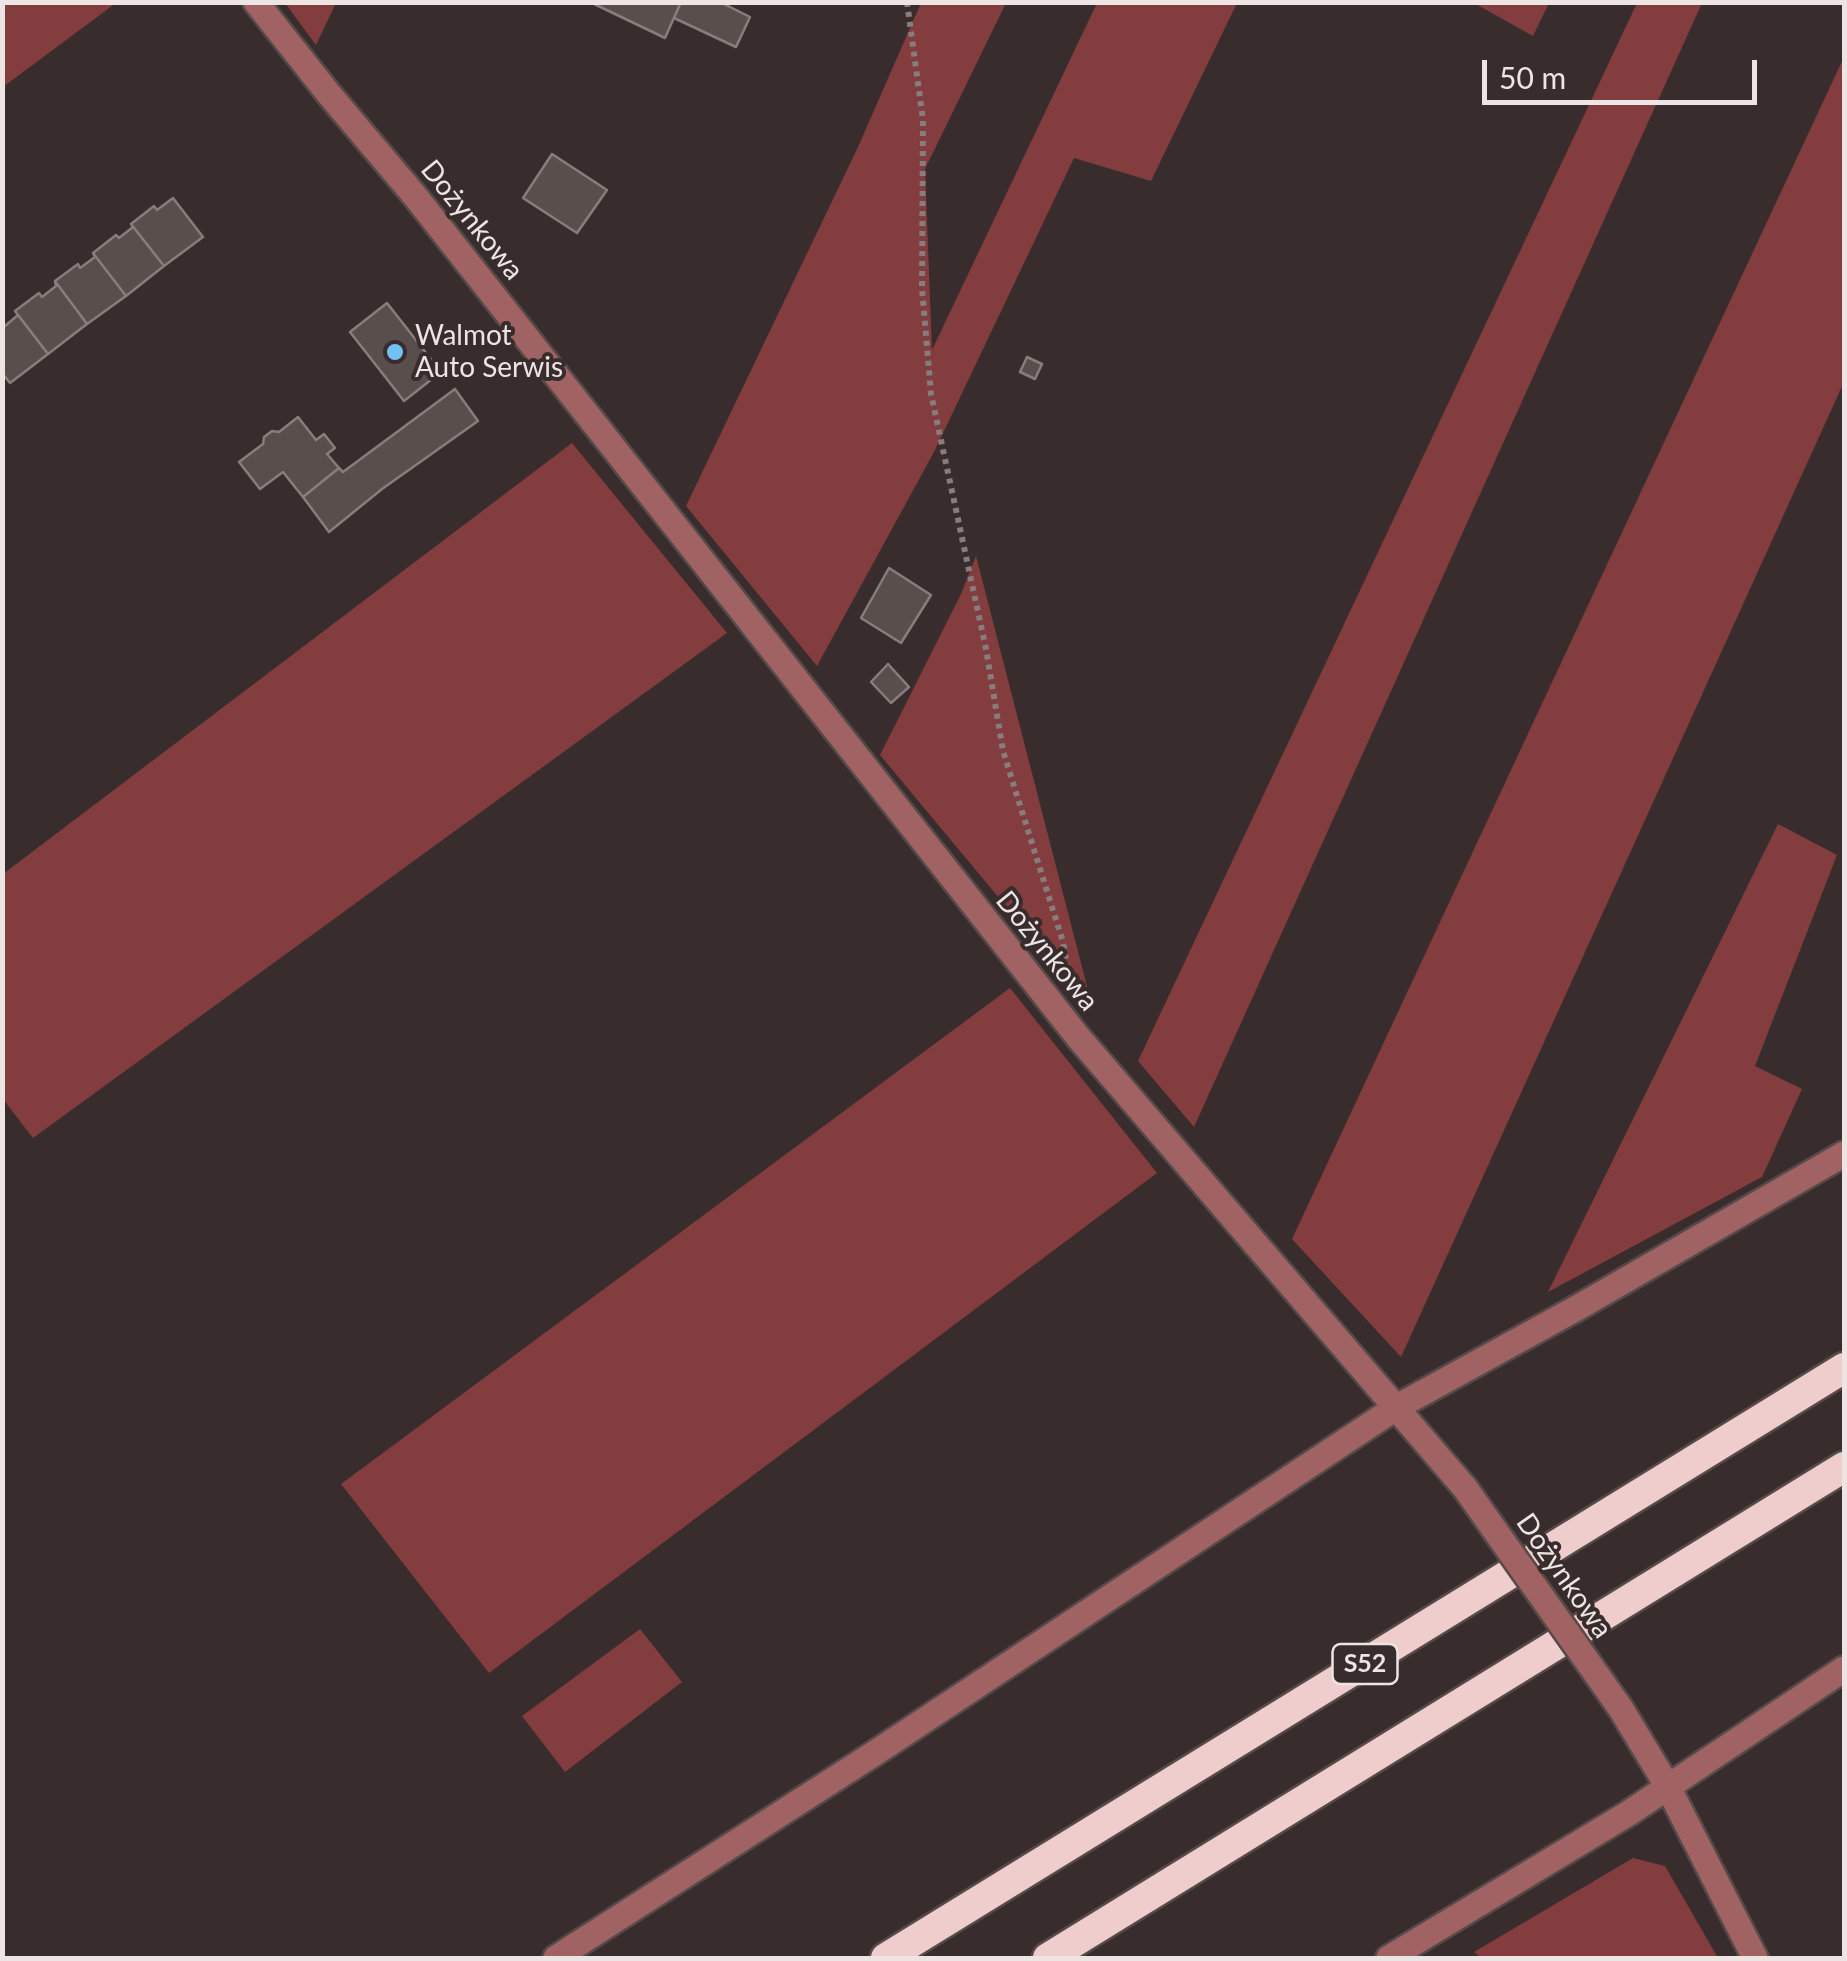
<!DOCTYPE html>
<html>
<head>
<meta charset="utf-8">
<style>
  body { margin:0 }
  #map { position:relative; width:1847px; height:1961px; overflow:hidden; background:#382d2c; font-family:Lato,sans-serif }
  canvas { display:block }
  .frame { position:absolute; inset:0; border:5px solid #ece5e4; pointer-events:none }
  .scale { position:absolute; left:1482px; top:60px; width:275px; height:45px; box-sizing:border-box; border:5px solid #ece5e4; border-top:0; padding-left:12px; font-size:30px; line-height:35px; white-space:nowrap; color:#ece5e4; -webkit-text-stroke:8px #382d2c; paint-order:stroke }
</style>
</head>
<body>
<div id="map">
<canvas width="1847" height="1961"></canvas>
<div class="frame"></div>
<div class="scale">50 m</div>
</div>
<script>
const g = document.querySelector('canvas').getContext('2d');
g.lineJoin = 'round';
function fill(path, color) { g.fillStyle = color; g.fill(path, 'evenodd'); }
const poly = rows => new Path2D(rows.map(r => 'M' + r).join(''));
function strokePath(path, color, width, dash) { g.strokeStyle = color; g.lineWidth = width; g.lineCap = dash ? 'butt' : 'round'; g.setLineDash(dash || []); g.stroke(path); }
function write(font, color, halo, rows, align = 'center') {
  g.font = font + ' Lato,sans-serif'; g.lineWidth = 8; g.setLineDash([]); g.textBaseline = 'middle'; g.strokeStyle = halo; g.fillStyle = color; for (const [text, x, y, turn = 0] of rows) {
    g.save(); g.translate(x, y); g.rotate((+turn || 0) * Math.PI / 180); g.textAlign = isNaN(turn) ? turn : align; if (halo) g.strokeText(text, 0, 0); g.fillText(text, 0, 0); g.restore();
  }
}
fill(poly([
  [3,2,116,2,116,3,3,87],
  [1472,2,1549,2,1549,3,1533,36],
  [285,3,336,3,316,45],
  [921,3,1006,3,925,169,932,350,1097,3,1237,3,1151,181,1074,158,934,452,817,666,686,506,858,147],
  [1637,3,1702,3,1194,1127,1138,1061],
  [1844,57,1844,382,1401,1357,1292,1239],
  [572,443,727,633,33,1138,3,1099,3,874],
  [976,556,1090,998,1044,952,880,755,961,594],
  [1778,824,1837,855,1755,1066,1802,1089,1762,1177,1548,1292],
  [1010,988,1157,1173,489,1673,341,1484],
  [640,1629,682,1682,565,1772,522,1716],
  [1633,1858,1665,1866,1718,1958,1481,1958,1474,1952]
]), '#833d3f');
const building = poly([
  [590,2,681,2,665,38,590,2],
  [681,2,720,2,750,17,736,47,674,18,681,2],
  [552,154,607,190,577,233,523,198,552,154],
  [173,198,203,237,164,266,131,224,154,206,157,210,173,198],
  [131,224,164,266,126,296,93,253,116,235,119,238,133,227,131,224],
  [93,253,126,296,87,324,55,281,78,264,80,268,95,257,93,253],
  [55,281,87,324,48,354,15,311,39,293,42,297,56,286,55,281],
  [387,303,441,372,404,401,350,332,387,303],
  [18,315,48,354,10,383,2,373,2,324,5,326,18,315],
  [1027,357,1042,364,1035,379,1020,372,1027,357],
  [455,389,478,421,382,489,329,532,303,497,339,468,343,472,455,389],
  [298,417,316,440,324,434,335,448,327,454,339,468,303,497,283,472,260,489,239,462,263,444,264,437,272,431,279,432,298,417],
  [889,568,931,595,901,643,861,618,889,568],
  [888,664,909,687,891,703,871,682,888,664]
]);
fill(building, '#5a4e4d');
strokePath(building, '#8a7c7c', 2.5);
const minor = poly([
  [256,2,328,93,415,196,1078,1037,1465,1488],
  [1621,1709,1668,1787,1755,1958],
  [556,1958,875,1753,1397,1407,1577,1308,1844,1154],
  [1389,1958,1629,1813,1844,1669]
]);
const highway = poly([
  [886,1958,1844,1368],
  [1048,1958,1844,1467]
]);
strokePath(minor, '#554a49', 30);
strokePath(highway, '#554a49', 35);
strokePath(poly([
  [907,2,923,120,922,288,931,394,986,649,1003,751,1063,942,1068,973]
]), '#867d7c', 6, [5, 5]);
strokePath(minor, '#a06262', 25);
strokePath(highway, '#eecdcc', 30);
const minorBridge = poly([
  [1465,1488,1621,1709]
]);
strokePath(minorBridge, '#554a49', 30, []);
strokePath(minorBridge, '#a06262', 25);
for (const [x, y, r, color] of [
  [395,352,10,"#70c1f4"]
]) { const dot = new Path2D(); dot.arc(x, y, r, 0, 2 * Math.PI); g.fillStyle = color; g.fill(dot); strokePath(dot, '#382d2c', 4); }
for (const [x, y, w] of [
  [1365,1664,65]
]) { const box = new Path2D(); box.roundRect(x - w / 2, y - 20, w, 40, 8); g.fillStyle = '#382d2c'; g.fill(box); strokePath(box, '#ece5e4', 2.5); }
write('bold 25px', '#ece5e4', null, [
  ["S52",1365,1664]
]);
write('28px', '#ece5e4', '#382d2c', [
  ["Dożynkowa",472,220,51],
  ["Dożynkowa",1047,951,51],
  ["Dożynkowa",1564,1576,55]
]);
write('28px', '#ece5e4', '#382d2c', [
  ["Walmot",415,336],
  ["Auto Serwis",415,368]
], 'left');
</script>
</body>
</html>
